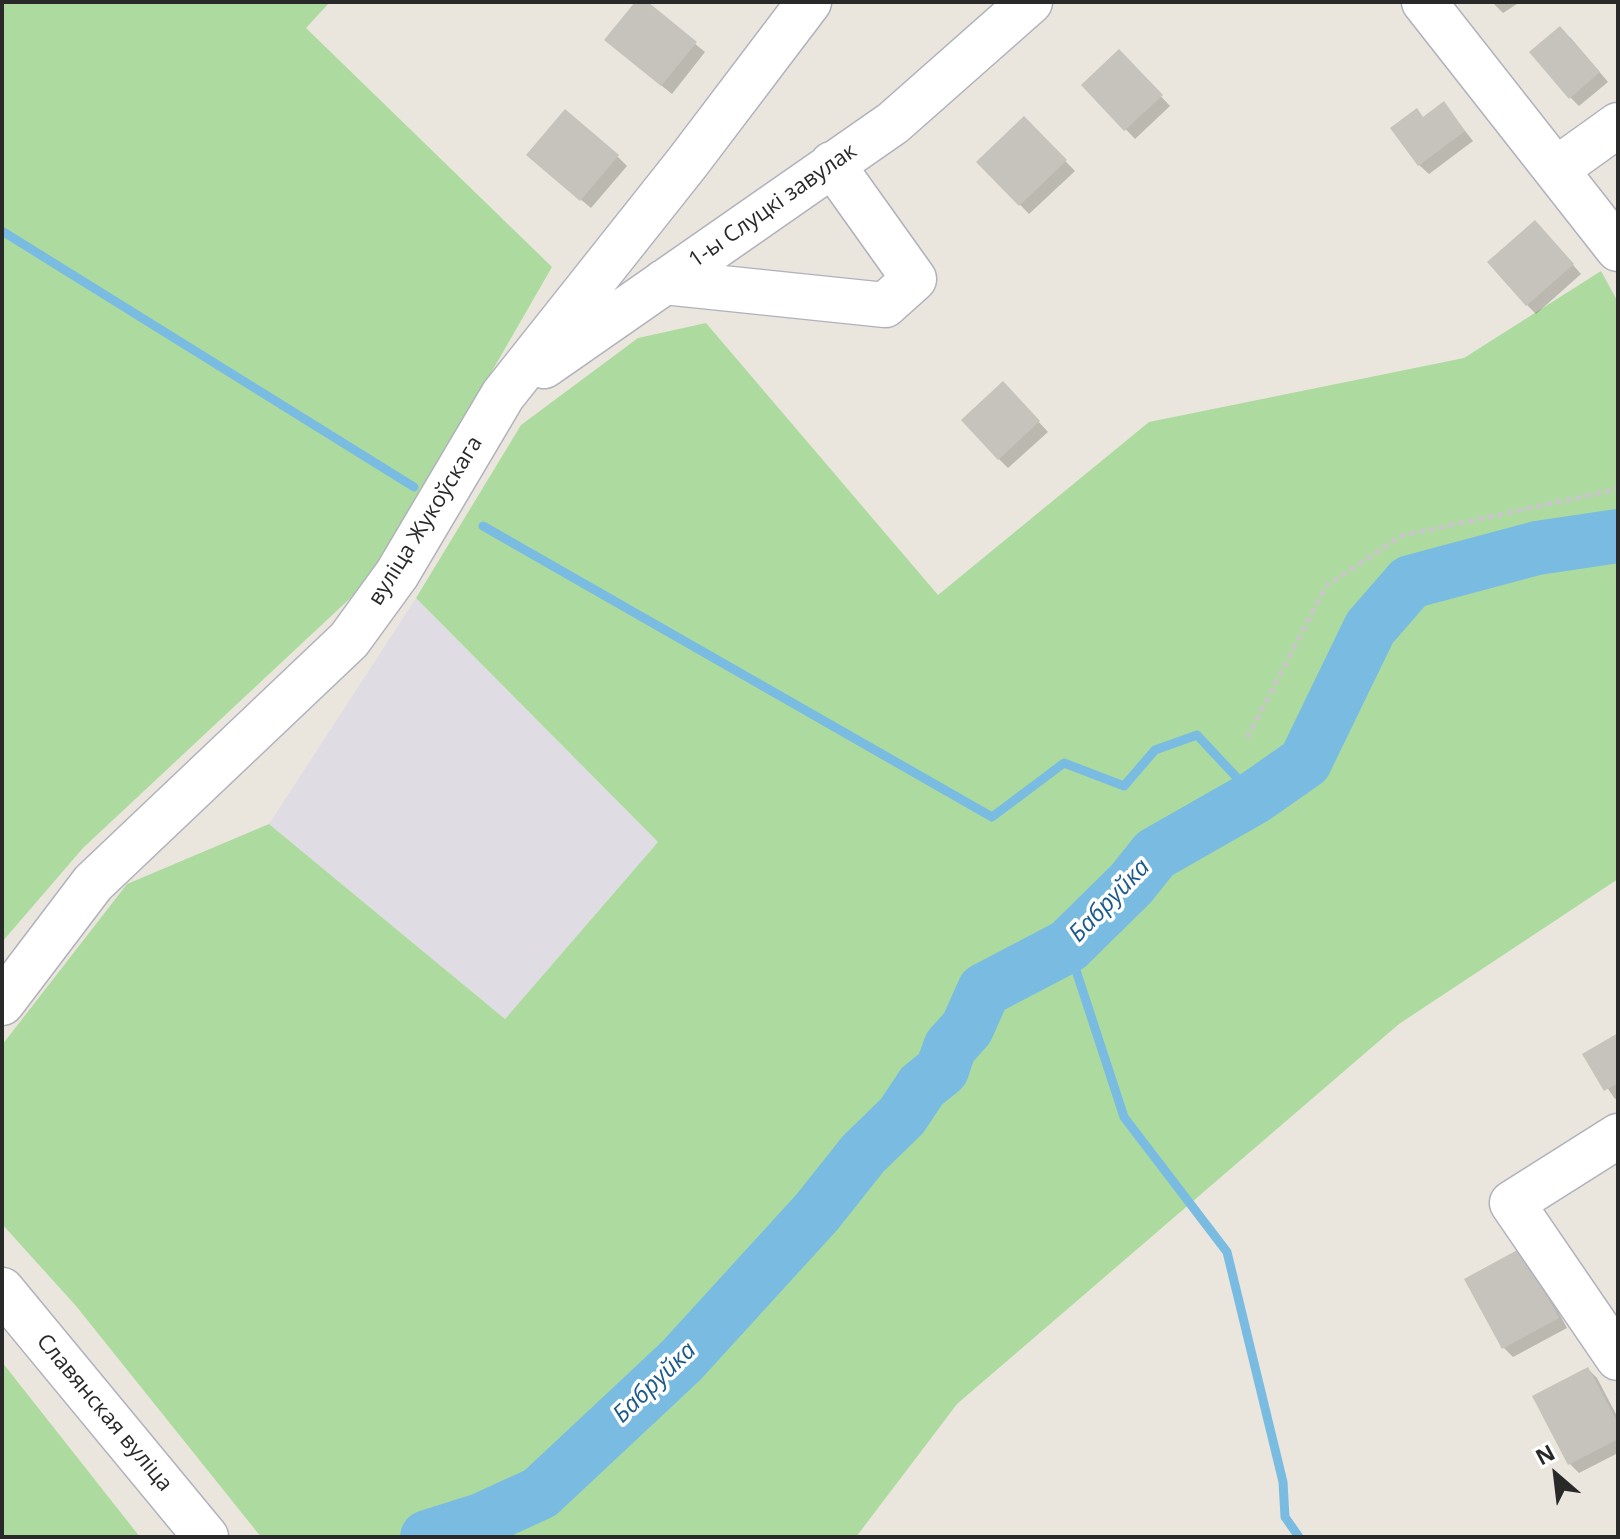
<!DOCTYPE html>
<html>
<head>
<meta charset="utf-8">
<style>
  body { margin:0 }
  #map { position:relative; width:1620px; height:1539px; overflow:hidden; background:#eae6dd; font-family:"Open Sans",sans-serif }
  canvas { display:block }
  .frame { position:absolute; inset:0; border:4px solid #292929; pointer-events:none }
  .north { position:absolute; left:1516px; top:1435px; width:80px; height:80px; -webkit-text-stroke:6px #fff; paint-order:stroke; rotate:332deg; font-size:22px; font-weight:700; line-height:32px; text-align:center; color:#292929 }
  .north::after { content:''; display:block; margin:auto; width:28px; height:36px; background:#292929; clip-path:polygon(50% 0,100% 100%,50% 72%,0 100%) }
</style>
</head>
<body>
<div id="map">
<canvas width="1620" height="1539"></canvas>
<div class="frame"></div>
<div class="north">N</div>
</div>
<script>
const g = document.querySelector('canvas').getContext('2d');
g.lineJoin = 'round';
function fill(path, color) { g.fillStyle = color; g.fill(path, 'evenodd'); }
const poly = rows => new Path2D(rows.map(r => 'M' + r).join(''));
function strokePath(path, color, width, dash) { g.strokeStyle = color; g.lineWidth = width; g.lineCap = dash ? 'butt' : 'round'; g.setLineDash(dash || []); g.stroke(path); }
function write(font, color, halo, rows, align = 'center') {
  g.font = font + ' "Open Sans",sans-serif'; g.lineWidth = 7; g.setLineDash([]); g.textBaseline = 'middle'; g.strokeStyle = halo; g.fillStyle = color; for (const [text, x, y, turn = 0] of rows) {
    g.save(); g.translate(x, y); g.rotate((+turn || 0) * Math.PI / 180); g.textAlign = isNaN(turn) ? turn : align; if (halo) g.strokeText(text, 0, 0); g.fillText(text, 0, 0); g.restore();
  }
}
fill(poly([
  [416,598,658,842,505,1019,269,824]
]), '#dfdde3');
fill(poly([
  [2,2,330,2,306,28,552,267,374,576,83,848,2,942],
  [1601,271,1618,302,1618,879,1399,1024,957,1404,856,1537,261,1537,76,1306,2,1224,2,1045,127,884,269,824,505,1019,658,842,416,598,521,425,638,338,706,323,938,595,1149,422,1464,358],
  [2,1362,99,1485,140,1537,2,1537]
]), '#addb9f');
fill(poly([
  [638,2,644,2,705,52,672,94,616,49],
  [1492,2,1520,2,1503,13],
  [1570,37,1608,82,1579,106,1570,97],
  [1119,52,1170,106,1135,139,1084,85],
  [1444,104,1473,141,1429,174,1419,165,1424,118],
  [1024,119,1075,171,1029,214,979,162],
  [617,156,627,166,591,208,538,164],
  [1544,232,1581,274,1536,314,1527,305],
  [1012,393,1048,432,1008,468,999,459],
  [1618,1036,1618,1098,1615,1099,1585,1055],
  [1530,1259,1567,1328,1513,1357,1504,1348,1467,1280],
  [1588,1369,1597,1378,1618,1418,1618,1453,1579,1473,1570,1464]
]), '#0003');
strokePath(poly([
  [2,231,414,487],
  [483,526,992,817,1064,763,1124,786,1155,750,1197,735,1255,797],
  [1068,946,1124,1117,1227,1252,1283,1482,1285,1517,1299,1537]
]), '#7abce1', 9);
strokePath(poly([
  [427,1537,481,1520,540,1493,681,1361,817,1212,863,1154,902,1116,922,1086,942,1070,950,1047,967,1028,984,990,1068,946,1131,884,1155,854,1255,797,1305,762,1370,628,1410,582,1537,548,1618,536]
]), '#7abce1', 54);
fill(poly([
  [635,2,648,2,697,42,661,86,604,40],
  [1560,26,1600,72,1569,99,1529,52],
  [1119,49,1163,95,1124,131,1081,85],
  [1444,101,1465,131,1418,166,1390,128,1417,108,1423,117],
  [565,109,619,155,580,201,526,155],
  [1024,116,1067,160,1019,206,976,162],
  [1535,220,1574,264,1526,306,1487,262],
  [1003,381,1040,421,998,460,961,420],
  [1618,1033,1618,1083,1604,1091,1582,1054],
  [1521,1248,1559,1318,1502,1349,1464,1279],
  [1588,1367,1618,1423,1618,1439,1568,1465,1532,1396]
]), '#c6c2bc');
const minor = poly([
  [1424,2,1618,249],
  [1558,168,1618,125],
  [664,282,885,305,914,279,832,164],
  [544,366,893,123,1030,2],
  [2,1003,93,883,349,640,397,574,503,395,687,163,809,2],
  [1618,1136,1512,1203,1618,1358],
  [2,1290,206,1537]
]);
strokePath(minor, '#b0b1bc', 47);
strokePath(poly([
  [1247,738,1326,586,1401,536,1618,489]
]), '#c7c7c7', 5, [6, 4]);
strokePath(minor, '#fff', 44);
write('22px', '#292929', '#fff', [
  ["1-ы Слуцкі завулак",773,206,-35],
  ["вуліца Жукоўскага",426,521,-58],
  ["Славянская вуліца",104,1413,50]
]);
write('italic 24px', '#1b5a8b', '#fff', [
  ["Бабруйка",1110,901,-46],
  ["Бабруйка",655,1383,-44]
]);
</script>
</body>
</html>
